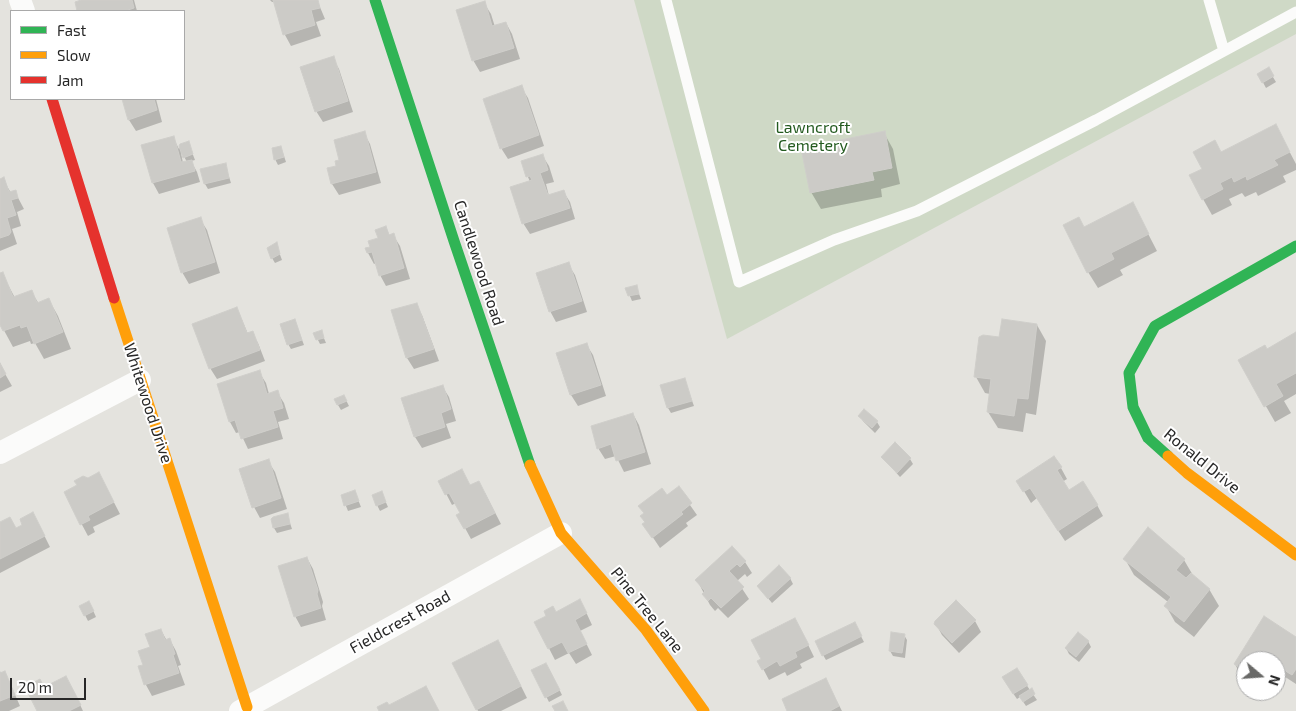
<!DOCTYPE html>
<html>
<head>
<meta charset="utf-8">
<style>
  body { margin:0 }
  #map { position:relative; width:1296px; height:711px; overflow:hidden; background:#e4e3de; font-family:"Exo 2",sans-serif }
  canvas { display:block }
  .legend { position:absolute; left:10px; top:10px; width:175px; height:90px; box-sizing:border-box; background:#fff; border:1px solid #a9a9a9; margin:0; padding:6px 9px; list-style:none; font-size:15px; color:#272727 }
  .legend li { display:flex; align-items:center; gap:10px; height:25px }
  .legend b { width:25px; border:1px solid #a9a9a9 }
  .north { position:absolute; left:1236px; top:651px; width:50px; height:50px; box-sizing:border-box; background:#fff; border:1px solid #a9a9a9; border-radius:50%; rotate:108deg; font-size:14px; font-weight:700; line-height:20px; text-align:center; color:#272727 }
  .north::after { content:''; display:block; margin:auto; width:18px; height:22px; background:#696967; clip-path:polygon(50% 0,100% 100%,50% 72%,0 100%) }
  .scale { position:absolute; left:10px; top:678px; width:76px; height:22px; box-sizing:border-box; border:2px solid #272727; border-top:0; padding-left:6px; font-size:15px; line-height:18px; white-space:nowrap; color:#272727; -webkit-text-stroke:4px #fff; paint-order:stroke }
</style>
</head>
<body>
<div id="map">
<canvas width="1296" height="711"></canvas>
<ul class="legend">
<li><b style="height:6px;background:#30b455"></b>Fast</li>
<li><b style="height:6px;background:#ff9f0a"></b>Slow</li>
<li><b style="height:6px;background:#e5322d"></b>Jam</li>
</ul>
<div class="north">N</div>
<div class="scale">20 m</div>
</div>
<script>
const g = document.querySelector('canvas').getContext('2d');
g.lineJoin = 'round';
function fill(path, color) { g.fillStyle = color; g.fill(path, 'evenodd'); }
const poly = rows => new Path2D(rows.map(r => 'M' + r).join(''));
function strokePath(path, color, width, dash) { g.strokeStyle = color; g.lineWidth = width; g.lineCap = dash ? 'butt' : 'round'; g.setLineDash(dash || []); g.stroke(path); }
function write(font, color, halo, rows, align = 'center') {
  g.font = font + ' "Exo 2",sans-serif'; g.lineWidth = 4; g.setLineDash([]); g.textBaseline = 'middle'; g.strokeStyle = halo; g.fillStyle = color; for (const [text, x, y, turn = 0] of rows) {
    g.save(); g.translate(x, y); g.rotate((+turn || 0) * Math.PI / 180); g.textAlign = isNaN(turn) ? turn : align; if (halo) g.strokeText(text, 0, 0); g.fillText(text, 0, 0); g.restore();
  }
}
fill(poly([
  [634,0,1296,0,1296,34,727,339]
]), '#cfd9c6');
fill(poly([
  [85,0,134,0,137,11,79,11,76,3],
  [270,0,317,0,325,19,316,22,321,36,291,46,285,35,274,2,272,2],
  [484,3,491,14,495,27,506,23,512,34,520,59,480,72,473,60],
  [333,58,339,69,353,112,323,122,316,111],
  [1268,69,1276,82,1266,88,1259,75],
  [521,87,528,98,544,146,508,159,501,148],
  [123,99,156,99,162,122,136,131,129,120],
  [1276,126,1296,164,1296,170,1283,176,1286,182,1258,196,1256,192,1245,197,1242,193,1229,199,1232,205,1212,215,1203,199,1204,169,1221,154],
  [364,133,370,144,381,183,339,195,332,184,328,169,338,167],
  [884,133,893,149,900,184,881,189,882,197,821,209,811,192],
  [173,137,179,149,181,145,188,142,195,160,191,161,197,172,200,182,159,194,153,183],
  [181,153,182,153,187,162,183,163],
  [281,147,286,162,278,165,275,159],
  [542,155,549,166,554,182,546,184,549,196,563,191,570,202,575,219,530,234,523,223,530,182,522,162],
  [225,164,231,183,208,189,205,184,202,170],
  [3,179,11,193,15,192,24,209,17,212,21,226,12,229,17,244,0,251,0,180],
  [200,219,207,230,220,273,189,284,182,272],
  [1141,220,1157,251,1120,270,1123,275,1098,288,1088,272],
  [386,228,390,236,393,235,400,246,410,279,386,286,380,275,376,263,374,264,368,253,379,239],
  [276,244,282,260,275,263,272,258],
  [568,264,575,275,587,312,556,322,550,311],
  [2,273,15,298,31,291,39,304,49,300,58,316,71,349,44,359,35,343,31,344,30,341,13,347,0,323,0,274],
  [636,286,641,299,632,301,627,289],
  [416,304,422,315,439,361,414,369,407,358],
  [237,308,248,334,252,332,258,343,265,361,217,379,210,368],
  [295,321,304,345,291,349,288,344],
  [1037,325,1046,341,1036,415,1026,413,1023,432,998,428,988,412,990,394,985,393,976,377,1000,338],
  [321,331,326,343,320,344,315,334],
  [1296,334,1296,394,1284,401,1291,413,1275,422,1240,361,1267,350],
  [586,344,593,355,606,396,578,406,571,395,558,353],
  [0,365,12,386,0,392],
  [259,372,266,383,269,394,277,392,284,403,289,419,278,422,283,439,248,449,240,432,236,433,230,422,219,384],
  [684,379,694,406,671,413,668,408],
  [442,386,449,397,456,421,446,424,451,438,422,448,415,437,403,399],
  [344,396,349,406,341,410,338,405],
  [633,414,639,425,651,464,624,472,616,456,605,459,598,448],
  [860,416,877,422,880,427,875,433,863,421],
  [895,444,910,459,913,464,900,477,882,457],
  [268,461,275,472,287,509,260,518,254,507],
  [1061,468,1067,479,1062,482,1069,492,1097,505,1103,516,1065,541,1037,498,1031,503,1018,481],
  [440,482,485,493,501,524,471,539,465,528,462,514,456,503,452,505],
  [105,485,120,514,93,527,95,532,88,536,65,493],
  [678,488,697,515,686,523,688,526,660,548,644,524,645,523,642,517],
  [355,492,361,507,348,511,342,496],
  [384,498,388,507,380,511,377,505],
  [287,514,292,529,277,533,274,528],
  [0,523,16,530,39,525,50,547,0,573],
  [1148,529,1184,560,1194,577,1209,589,1219,606,1194,637,1175,622,1166,606,1168,602,1134,575,1125,559],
  [732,548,745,562,752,573,747,577,745,574,737,581,749,599,728,618,718,608,715,611,710,605,697,580],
  [307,558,313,569,323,602,322,606,326,620,301,627,295,616],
  [790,578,793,584,772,603,758,586],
  [81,607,92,608,96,617,88,621],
  [586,612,592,625,580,631,592,655,576,664,569,653,555,660,536,623],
  [975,621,981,632,959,653,942,635,936,624],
  [854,623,864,642,826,660,823,655],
  [161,630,167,641,170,640,176,651,181,665,178,666,185,685,152,696,146,685,140,667,144,665],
  [801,630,814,657,800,664,802,668,787,676,785,672,769,680,759,661],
  [904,635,907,640,905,658,893,656,890,651],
  [1296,638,1296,684,1276,671,1276,661,1246,661,1246,678,1241,676,1235,664],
  [1088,641,1091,647,1079,662,1069,654,1066,648],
  [504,652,527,698,501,711,478,711,453,664],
  [549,669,562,695,549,702,533,671],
  [1016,670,1037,700,1026,706,1020,697,1017,699,1006,683],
  [0,671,1,674,5,672,20,706,9,711,0,711],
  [826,680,842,711,789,711],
  [72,688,83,711,39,711,44,689]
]), '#0003');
const building = poly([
  [81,0,132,0,134,8,125,11,77,11,75,2,81,0],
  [273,0,318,0,320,8,311,10,315,25,283,35,273,0],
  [485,1,492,26,506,22,514,48,472,61,456,10,485,1],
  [334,56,348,101,315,112,300,67,334,56],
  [1269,67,1274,76,1262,83,1257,74,1269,67],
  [522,85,539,135,500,149,483,99,522,85],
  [122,99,154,99,157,110,128,120,122,99],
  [1276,124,1290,152,1274,160,1278,165,1247,180,1246,176,1234,182,1232,177,1220,183,1223,189,1202,200,1189,175,1202,169,1193,152,1215,140,1221,152,1276,124],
  [365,131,376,172,331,184,327,168,336,166,335,161,339,160,334,140,365,131],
  [885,131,892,168,872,172,874,180,810,193,801,148,885,131],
  [174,136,181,162,192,160,195,171,152,183,141,145,174,136],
  [189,141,193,154,183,158,179,146,180,144,189,141],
  [281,146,284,157,274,160,272,148,281,146],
  [543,154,548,170,540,173,548,195,564,190,570,208,522,224,510,187,532,180,530,176,526,177,521,161,543,154],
  [226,163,229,178,204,184,200,169,226,163],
  [4,177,9,192,16,190,18,198,11,200,16,215,7,218,11,232,9,235,0,238,0,179,4,177],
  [1133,202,1149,234,1111,253,1114,259,1087,273,1063,225,1079,217,1084,227,1133,202],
  [201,217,215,262,181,273,167,228,201,217],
  [386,226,389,235,394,233,404,268,379,276,372,252,367,253,365,248,370,247,368,241,378,238,375,230,386,226],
  [277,242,280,254,271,259,267,248,277,242],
  [569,262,582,301,549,312,536,273,569,262],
  [3,272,13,297,32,290,37,303,49,298,63,332,34,344,27,326,21,328,20,325,3,331,0,325,0,273,3,272],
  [637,285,639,294,628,296,625,288,637,285],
  [417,303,434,349,406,358,391,310,417,303],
  [237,307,247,333,253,331,260,350,209,369,192,324,237,307],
  [295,319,302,340,287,345,280,324,295,319],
  [1002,319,1037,324,1028,399,1017,398,1014,416,987,412,991,379,974,377,979,337,983,335,999,337,1002,319],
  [322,330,324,338,316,340,313,333,322,330],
  [1296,332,1296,373,1276,384,1283,396,1264,407,1238,360,1265,345,1267,349,1296,332],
  [587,343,601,385,570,395,556,353,587,343],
  [0,363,6,374,0,378,0,363],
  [260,370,267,394,278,390,283,408,273,411,278,427,241,439,235,420,229,422,217,384,260,370],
  [685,378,692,401,667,408,660,385,685,378],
  [443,385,451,409,441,413,445,427,414,437,401,398,443,385],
  [344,395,347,401,337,405,334,399,344,395],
  [864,409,878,421,872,428,858,416,864,409],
  [633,413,645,452,616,461,611,444,597,449,591,426,633,413],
  [895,442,911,458,897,473,881,457,895,442],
  [1054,456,1062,467,1057,470,1069,490,1083,481,1098,505,1058,531,1030,488,1023,492,1016,481,1054,456],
  [269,459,281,498,252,508,239,469,269,459],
  [462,469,470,485,479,481,495,513,464,529,456,515,460,513,449,493,445,495,438,481,462,469],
  [99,472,114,502,88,516,90,520,80,525,64,492,77,485,74,481,83,476,88,478,99,472],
  [679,486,692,503,681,512,683,514,652,538,642,524,645,522,640,516,644,513,638,506,662,488,667,495,679,486],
  [355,490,359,501,344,506,341,495,355,490],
  [382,491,386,502,376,506,372,495,382,491],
  [33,512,45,536,0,559,0,522,10,517,16,528,22,525,20,519,33,512],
  [288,513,290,524,273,528,271,519,273,517,288,513],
  [1148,527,1185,559,1176,570,1186,578,1191,573,1210,589,1184,622,1164,606,1171,597,1123,559,1148,527],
  [732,546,746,561,740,567,737,564,729,571,744,587,721,608,711,598,708,601,702,594,705,591,695,580,732,546],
  [307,557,318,590,317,594,321,608,294,617,278,566,307,557],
  [779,565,791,578,768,599,757,586,779,565],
  [580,599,587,613,575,620,587,644,568,653,562,642,548,649,534,622,546,616,544,611,553,606,556,612,580,599],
  [956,600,976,620,952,643,934,624,935,621,956,600],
  [89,601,94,611,84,616,79,606,89,601],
  [1264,616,1296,637,1296,669,1292,675,1276,665,1276,661,1270,661,1261,655,1257,661,1246,661,1246,672,1234,664,1264,616],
  [795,618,809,645,795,652,797,657,780,666,777,661,762,670,757,661,761,659,751,640,795,618],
  [855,622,862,636,822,656,815,641,855,622],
  [161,629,165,640,170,638,175,654,173,655,179,673,144,685,138,666,143,665,138,651,150,647,145,634,161,629],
  [891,632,905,634,902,653,889,651,891,632],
  [1078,632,1089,641,1076,657,1065,648,1078,632],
  [498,640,521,686,476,710,452,663,498,640],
  [546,663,560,690,545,698,531,670,546,663],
  [1017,668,1028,685,1013,694,1002,677,1017,668],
  [5,671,15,695,0,701,0,673,5,671],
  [66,676,81,705,69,711,37,711,25,687,40,679,44,687,66,676],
  [826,678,839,706,830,711,787,711,782,699,826,678],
  [426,686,439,711,379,711,377,707,387,702,389,705,426,686],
  [1032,688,1035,694,1023,702,1019,696,1032,688],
  [563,701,568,711,555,711,552,706,563,701]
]);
fill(building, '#cccbc7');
strokePath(building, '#cfceca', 1);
strokePath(poly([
  [666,0,739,282,834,240,917,211,1096,120,1224,51,1209,0],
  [1224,51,1296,12]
]), '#fbfbfa', 11);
strokePath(poly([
  [20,0,24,11],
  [0,453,140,380],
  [240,711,561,533]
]), '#fbfbfa', 22);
strokePath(poly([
  [375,0,454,241,530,465],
  [1168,456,1148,438,1133,407,1129,373,1155,326,1296,246]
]), '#30b455', 11);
strokePath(poly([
  [114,298,247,707],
  [1168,456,1187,473,1296,555],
  [530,465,561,533,646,630,704,711]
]), '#ff9f0a', 11);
strokePath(poly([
  [52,99,114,298]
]), '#e5322d', 11);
write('16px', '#245b20', '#fff', [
  ["Lawncroft",813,128],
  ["Cemetery",813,146]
]);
write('16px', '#272727', '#fff', [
  ["Candlewood Road",479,263,72],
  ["Whitewood Drive",148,403,72],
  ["Ronald Drive",1202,461,39],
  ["Pine Tree Lane",647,610,51],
  ["Fieldcrest Road",400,622,-29]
]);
</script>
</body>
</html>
